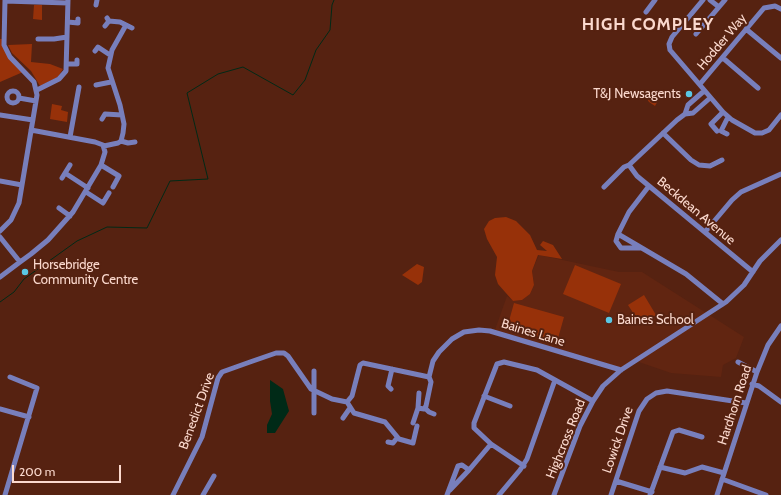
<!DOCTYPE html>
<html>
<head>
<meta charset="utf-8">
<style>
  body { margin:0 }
  #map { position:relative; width:781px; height:495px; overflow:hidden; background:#562211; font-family:Cabin,sans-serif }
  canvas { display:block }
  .scale { position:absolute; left:12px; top:465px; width:109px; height:18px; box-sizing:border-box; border:2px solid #fbd9ce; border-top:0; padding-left:5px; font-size:12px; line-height:14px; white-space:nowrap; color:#fbd9ce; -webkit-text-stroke:3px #562211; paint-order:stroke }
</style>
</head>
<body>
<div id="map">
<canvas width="781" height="495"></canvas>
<div class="scale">200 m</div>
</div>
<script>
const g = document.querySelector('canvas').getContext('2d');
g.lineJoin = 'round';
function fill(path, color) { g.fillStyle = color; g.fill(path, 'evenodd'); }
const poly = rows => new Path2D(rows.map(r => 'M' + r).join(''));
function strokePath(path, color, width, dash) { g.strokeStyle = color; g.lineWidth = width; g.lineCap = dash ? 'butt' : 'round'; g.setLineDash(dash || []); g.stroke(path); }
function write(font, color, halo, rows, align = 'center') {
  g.font = font + ' Cabin,sans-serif'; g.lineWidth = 4; g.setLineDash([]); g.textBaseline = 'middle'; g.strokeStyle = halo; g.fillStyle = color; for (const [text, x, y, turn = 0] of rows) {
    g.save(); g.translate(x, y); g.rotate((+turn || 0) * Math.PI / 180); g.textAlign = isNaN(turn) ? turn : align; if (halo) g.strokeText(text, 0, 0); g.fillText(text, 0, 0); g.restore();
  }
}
fill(poly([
  [539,255,619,272,642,272,744,337,736,358,723,365,721,377,671,373,636,361,624,369,495,330,507,296,513,301,522,300,530,294,534,285,532,271]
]), '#612511');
fill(poly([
  [34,5,42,5,42,20,33,19],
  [0,39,2,39,2,44,23,72,0,82],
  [32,44,31,62,50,64,63,69,58,77,40,86,31,71,12,53,8,45],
  [647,90,659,99,655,106,649,102,643,93],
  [52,104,62,106,61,110,68,112,67,122,50,119],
  [506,217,516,221,530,235,537,250,547,251,540,245,543,241,553,245,562,259,538,255,532,271,534,285,530,294,522,300,513,301,498,284,495,275,497,257,487,239,484,229,489,221,495,218],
  [417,264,424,267,422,282,418,285,402,275],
  [575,265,621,284,609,313,563,294],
  [644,295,656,315,641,325,628,305],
  [514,303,564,317,557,342,507,328]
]), '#973109');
fill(poly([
  [270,380,283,389,289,411,275,433,267,433,267,425,272,414,270,401]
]), '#002a17');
strokePath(poly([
  [0,302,14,292,24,279,77,241,107,227,147,228,170,181,208,179,187,93,218,74,243,67,293,95,305,80,316,50,330,30,332,5,334,0]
]), '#002a17', 1);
strokePath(poly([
  [703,0,672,37,669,44,670,50,723,112,732,120,755,133,762,133,769,130,781,115],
  [710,0,719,7],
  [5,1,68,3],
  [96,5,97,0],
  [646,12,655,0],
  [107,18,109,21,120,22,132,28],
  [68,22,78,23,78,19],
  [105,26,109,21],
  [746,29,781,58],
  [696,34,725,0],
  [38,39,54,39,67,37],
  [95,51,98,47,110,55],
  [723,58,758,88],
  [67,64,77,64,77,60],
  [700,84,764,8,775,6,781,9],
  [96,85,111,82],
  [37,90,59,79,66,71,68,0],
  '7 97a6 6 0 1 1 12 0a6 6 0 1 1-12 0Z',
  [19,98,36,101],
  [685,114,688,105,704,91],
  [0,115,33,120],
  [102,119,105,114,122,115],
  [717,131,711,124,723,112],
  [663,133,691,160,699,165,710,166,722,160],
  [727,134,721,131,728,117],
  [70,137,79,87],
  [121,141,128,143,135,142],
  [104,146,118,143,121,141,123,133,124,124,120,105,108,68,112,50,126,25],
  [101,165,119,176,113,187],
  [629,165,637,176,753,272],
  [65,173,88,188],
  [62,178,70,165],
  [0,181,22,185],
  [649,186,629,212,618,234,686,274,723,304],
  [604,187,624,167,629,165,677,120,685,114,693,113,710,98],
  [86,192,103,203,109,193],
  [59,208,70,216],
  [0,231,11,220,19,203,37,95,34,82,10,57,4,45,5,0],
  [705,232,732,200,741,192,781,174],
  [618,234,616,241,621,248,640,248],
  [0,237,20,262,31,254,48,240,73,212,101,165,105,152,103,145,95,142,31,130],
  [0,277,20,262],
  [738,362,757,372],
  [429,377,433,361,439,352,452,339,464,332,479,330,490,331,621,370],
  [752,384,759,386,781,402],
  [391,389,388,386,392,369],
  [484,396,510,406],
  [347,402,354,413,385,422,399,439,413,443,417,426],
  [425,408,429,412,434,414],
  [0,409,29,417],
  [314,413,314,371],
  [343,418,350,408],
  [413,423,418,408,419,393],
  [388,442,393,443,397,438],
  [524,466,491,444,474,428,474,423,497,364,504,362,537,370,593,401],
  [660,467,685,473,702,467,724,473],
  [722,479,766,495],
  [616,481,652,492],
  [450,490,469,470],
  [5,495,37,388,10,377],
  [173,495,202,437,218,378,222,372,250,362,276,353,284,353,288,356,311,389,332,399,347,402,352,396,360,365,363,363,429,377,431,382,426,406,424,409,418,408],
  [203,495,214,476],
  [447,495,458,466,462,465,469,470,491,444],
  [499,495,520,470,527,459,555,380],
  [554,495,580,426,593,401,603,386,621,370,726,302,744,285,760,261,781,240],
  [611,495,639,411,647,399,656,393,667,391,746,403],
  [650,495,673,432,679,430,702,437],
  [717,495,757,372,768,345,781,326]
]), '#787fbc', 5);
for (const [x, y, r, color] of [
  [689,94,4,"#5ac8e5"],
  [25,272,4,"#5ac8e5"],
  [609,320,4,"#5ac8e5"]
]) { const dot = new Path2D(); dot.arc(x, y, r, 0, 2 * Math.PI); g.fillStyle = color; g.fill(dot); strokePath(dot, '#562211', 1.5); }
write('13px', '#fbd9ce', '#562211', [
  ["Hodder Way",722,42,-50],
  ["Beckdean Avenue",696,211,40],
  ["Baines Lane",533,333,17],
  ["Hardhorn Road",735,405,-72],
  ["Benedict Drive",197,411,-70],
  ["Highcross Road",566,439,-68],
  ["Lowick Drive",618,440,-71]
]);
write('13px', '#fbd9ce', '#562211', [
  ["T&J Newsagents",681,94,"right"],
  ["Horsebridge",33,265],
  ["Community Centre",33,280],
  ["Baines School",617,320]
], 'left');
g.letterSpacing = '1px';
write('bold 17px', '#fbd9ce', '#562211', [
  ["HIGH COMPLEY",648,25]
]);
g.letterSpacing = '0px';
</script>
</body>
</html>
